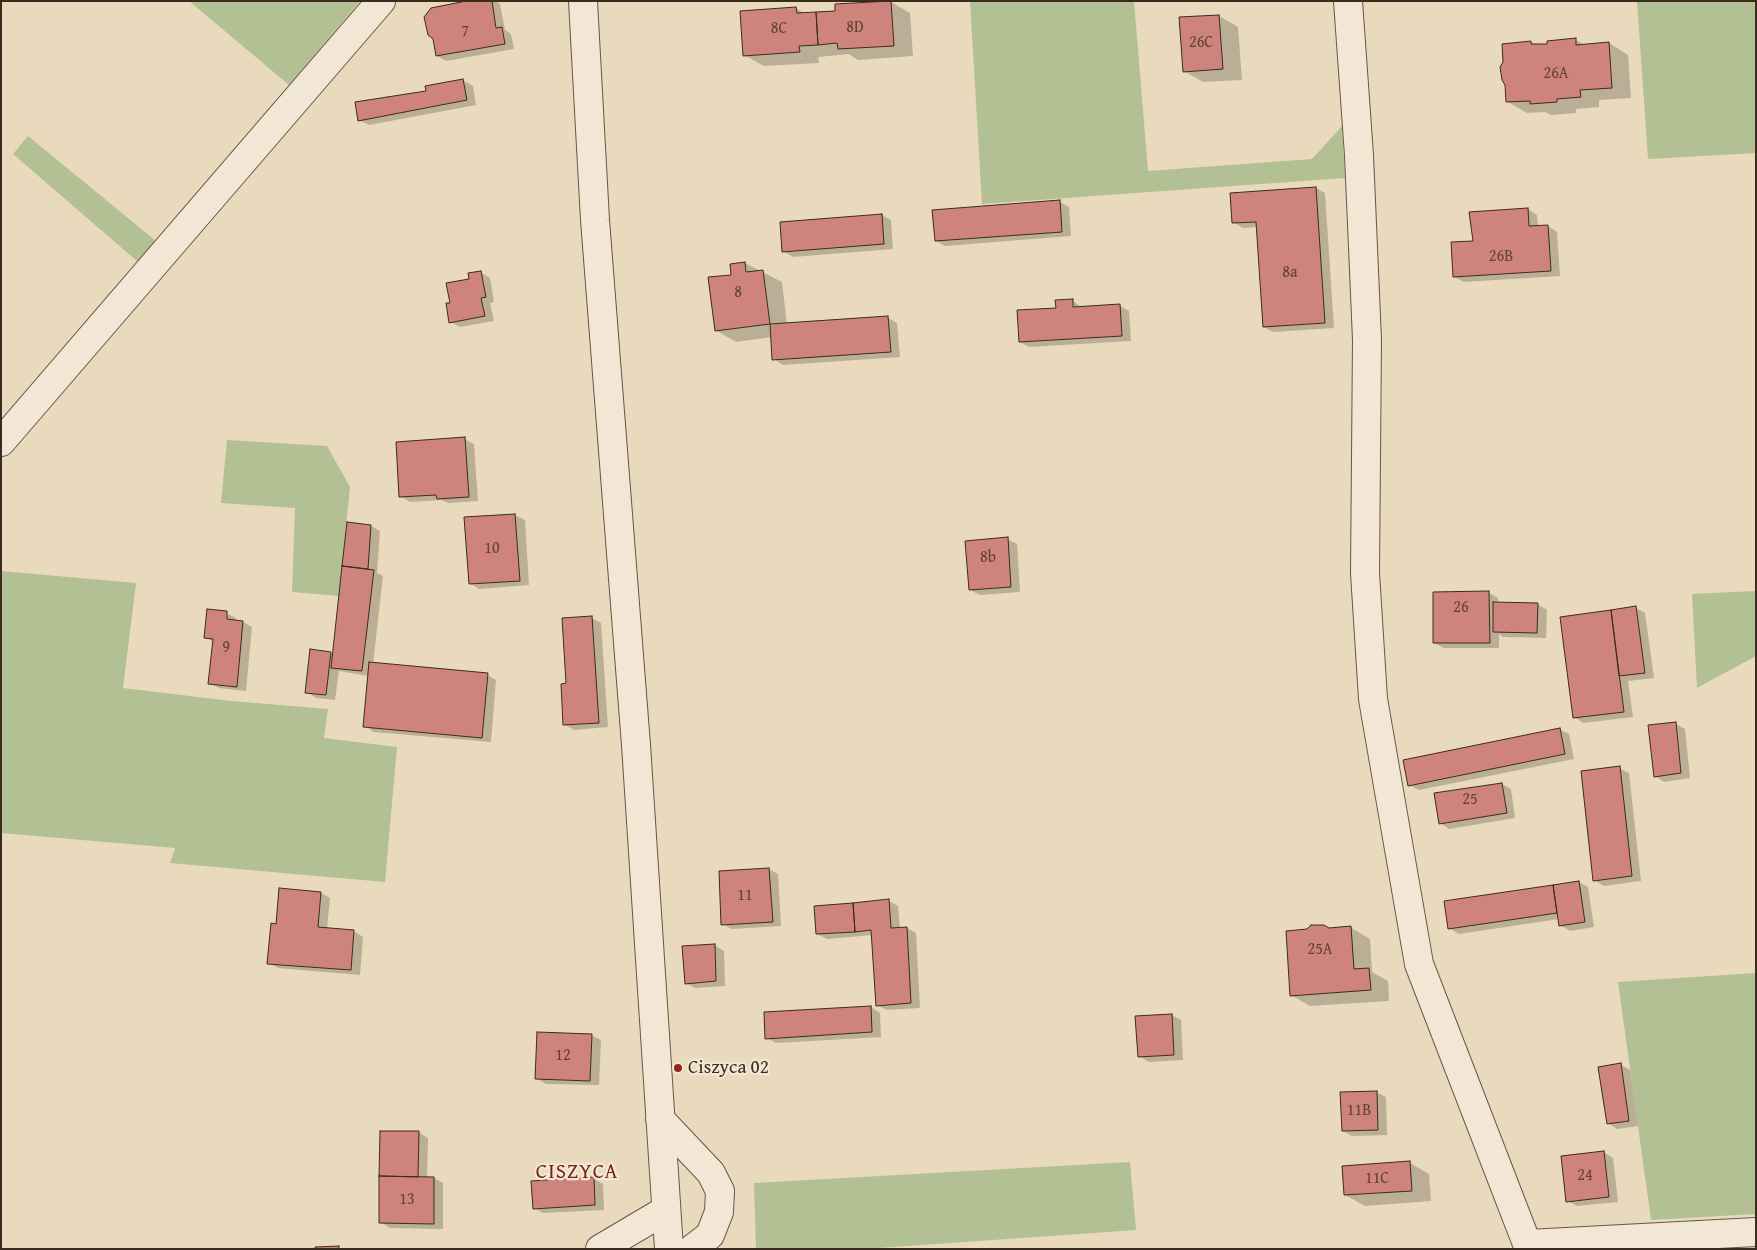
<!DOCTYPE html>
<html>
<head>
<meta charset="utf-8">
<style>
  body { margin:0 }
  #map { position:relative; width:1757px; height:1250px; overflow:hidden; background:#e9dabd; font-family:"Gentium Book Plus",serif }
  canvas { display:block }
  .frame { position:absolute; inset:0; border:2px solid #3b2b1e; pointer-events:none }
</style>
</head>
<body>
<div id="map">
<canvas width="1757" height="1250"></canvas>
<div class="frame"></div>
</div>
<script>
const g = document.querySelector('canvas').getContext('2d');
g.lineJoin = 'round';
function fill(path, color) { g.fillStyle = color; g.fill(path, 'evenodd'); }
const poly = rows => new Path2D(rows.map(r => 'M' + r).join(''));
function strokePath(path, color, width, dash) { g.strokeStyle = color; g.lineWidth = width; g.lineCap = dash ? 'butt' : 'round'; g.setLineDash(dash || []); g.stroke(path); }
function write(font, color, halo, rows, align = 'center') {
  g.font = font + ' "Gentium Book Plus",serif'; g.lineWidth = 4.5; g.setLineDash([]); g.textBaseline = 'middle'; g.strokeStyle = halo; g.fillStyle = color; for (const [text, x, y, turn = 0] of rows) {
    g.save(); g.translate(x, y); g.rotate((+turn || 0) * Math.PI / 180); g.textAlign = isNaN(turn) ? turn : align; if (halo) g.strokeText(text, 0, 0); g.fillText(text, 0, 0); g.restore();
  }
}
fill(poly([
  [189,1,360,1,289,85],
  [970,1,1134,1,1148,171,1312,159,1342,126,1345,178,982,204],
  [1637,1,1756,1,1756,153,1648,159],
  [28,136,156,241,138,262,13,154],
  [227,440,327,446,350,487,339,596,292,592,295,508,221,503],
  [1,571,136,583,123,688,231,701,328,709,324,738,397,747,385,882,170,863,175,848,1,833],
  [1756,591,1756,656,1697,688,1692,594],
  [1756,973,1756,1214,1651,1220,1618,982],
  [1130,1162,1136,1230,865,1249,756,1249,754,1183]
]), '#b3c093');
fill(poly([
  [473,1,496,1,500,4,505,30,511,34,514,49,446,61,437,56],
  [891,2,910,13,913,56,858,60,849,54,818,57,819,63,764,66,744,55,796,8,805,14,837,12],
  [1219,16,1238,27,1242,80,1203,82,1184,71],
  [1576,40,1585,45,1609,43,1628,55,1631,98,1599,100,1599,107,1576,109,1576,113,1551,115,1545,112,1527,113,1508,102,1531,42,1535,45,1548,45],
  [463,80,473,86,476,105,369,125,359,120,427,92],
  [1316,188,1325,193,1334,328,1273,332,1264,327,1257,227,1243,228,1233,222],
  [1060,202,1069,207,1071,236,945,246,936,241],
  [1528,209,1537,215,1538,227,1548,226,1557,232,1560,276,1464,282,1454,277,1475,242],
  [882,215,891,220,893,249,793,257,783,251],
  [745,263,782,282,787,325,888,318,897,323,900,357,783,365,774,359,772,337,736,342,717,331,733,276],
  [480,272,490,278,494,302,490,303,494,321,460,327,451,322,470,280],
  [1072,300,1082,308,1120,306,1129,311,1131,341,1029,347,1020,342,1057,310],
  [464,439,474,444,478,501,448,503,441,500,410,502,400,496],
  [515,515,525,520,529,585,479,589,470,583,465,518],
  [348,523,371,526,380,531,377,573,383,576,373,664,487,675,496,680,491,742,374,732,365,726,369,676,339,671,335,700,316,698,307,692,331,653,334,655],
  [1007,539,1017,544,1020,592,980,595,970,590],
  [1434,593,1489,593,1498,598,1498,604,1537,604,1547,610,1546,638,1503,637,1499,634,1499,648,1444,648,1434,643],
  [1636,608,1645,613,1654,678,1628,681,1633,717,1583,723,1574,717],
  [226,613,236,618,236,621,243,622,252,627,246,691,219,688,210,683,214,642,205,637],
  [592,618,601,623,608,727,574,730,564,724],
  [1676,724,1685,729,1690,778,1664,782,1655,776],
  [1559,729,1569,734,1574,759,1419,790,1409,785],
  [1619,768,1629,773,1641,881,1604,886,1594,880],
  [1502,784,1511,789,1515,818,1449,829,1440,823],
  [769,869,778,874,781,926,732,929,722,924],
  [1579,882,1588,887,1594,927,1570,931,1560,925,1559,919,1459,934,1449,928,1445,902],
  [321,893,330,898,327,929,354,931,363,937,360,975,278,968,269,963,277,925],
  [889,901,898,906,900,929,907,928,916,933,920,1008,887,1010,877,1005,873,935,827,939,817,934],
  [1350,927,1370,939,1372,972,1388,981,1389,1001,1310,1006,1291,995,1329,929],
  [714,945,724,951,725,986,695,988,686,983],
  [871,1007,880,1013,881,1037,776,1043,767,1038],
  [1172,1015,1181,1020,1183,1060,1149,1062,1139,1056],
  [591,1035,601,1040,599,1085,546,1084,536,1078],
  [1620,1064,1630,1070,1638,1126,1617,1129,1608,1123],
  [1376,1092,1386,1097,1387,1135,1352,1136,1343,1131],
  [418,1132,428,1138,427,1178,434,1178,443,1183,443,1229,390,1228,380,1222],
  [1604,1152,1613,1158,1618,1202,1577,1206,1568,1201],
  [1410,1163,1429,1174,1431,1201,1365,1206,1345,1195],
  [593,1178,603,1184,604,1210,543,1213,534,1208]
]), '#0003');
const building = poly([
  [466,1,492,1,496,28,502,27,505,44,436,56,433,39,428,35,424,17,431,8,466,1],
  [891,1,894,46,838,49,837,43,818,45,816,12,835,11,835,4,891,1],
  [796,7,797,13,816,12,818,45,799,46,800,52,743,56,740,11,796,7],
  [1219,15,1223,69,1183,72,1179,17,1219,15],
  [1576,38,1576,45,1609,42,1612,88,1580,90,1581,97,1557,99,1557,102,1530,104,1530,101,1506,102,1505,85,1502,80,1500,67,1503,62,1502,44,1531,41,1531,44,1547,44,1547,41,1576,38],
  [463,79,467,100,358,121,355,102,426,91,425,86,463,79],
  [1316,187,1325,323,1263,327,1256,222,1232,223,1230,193,1316,187],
  [1060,200,1062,232,935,241,932,210,1060,200],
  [1528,208,1529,226,1548,225,1551,271,1453,277,1451,242,1473,241,1469,212,1528,208],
  [882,214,884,244,782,252,780,222,882,214],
  [745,262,746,272,763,270,770,324,715,331,708,277,731,275,730,264,745,262],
  [481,271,486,297,481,298,485,316,449,323,446,303,450,303,446,283,469,279,468,273,481,271],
  [1073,299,1073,307,1120,304,1122,336,1019,342,1017,310,1056,308,1055,300,1073,299],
  [888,316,891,352,772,360,770,324,888,316],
  [465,437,469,497,437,499,436,495,399,497,396,442,465,437],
  [515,514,520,581,469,584,464,517,515,514],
  [347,522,371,525,368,569,342,566,347,522],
  [1008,537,1011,587,969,590,965,541,1008,537],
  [342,566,374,570,362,671,331,668,342,566],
  [1489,591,1490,643,1433,643,1433,592,1489,591],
  [1493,602,1538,603,1537,633,1493,632,1493,602],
  [1636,606,1645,673,1619,676,1611,610,1636,606],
  [207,609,227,611,227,619,243,621,237,687,208,684,213,639,204,638,207,609],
  [1611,610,1624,712,1573,718,1560,617,1611,610],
  [592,616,599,723,563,725,561,684,566,683,562,618,592,616],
  [310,649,331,652,326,695,305,693,310,649],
  [369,662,488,673,482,738,363,727,369,662],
  [1676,722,1681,773,1654,777,1648,725,1676,722],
  [1560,728,1565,754,1408,786,1403,760,1560,728],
  [1620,766,1632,876,1593,881,1581,771,1620,766],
  [1502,783,1507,813,1439,824,1434,793,1502,783],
  [769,868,773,922,721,925,719,871,769,868],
  [1579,881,1585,922,1559,926,1553,885,1579,881],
  [1553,885,1557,913,1448,929,1444,901,1553,885],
  [279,888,321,892,318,927,354,930,351,970,267,964,271,923,276,924,279,888],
  [889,899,891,928,907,927,911,1003,876,1006,871,930,855,932,853,903,889,899],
  [853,903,855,932,816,934,814,906,853,903],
  [1311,925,1324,925,1329,928,1351,926,1354,969,1369,968,1371,990,1290,996,1286,931,1307,929,1311,925],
  [715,944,716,981,685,984,682,946,715,944],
  [871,1006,872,1032,765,1039,764,1012,871,1006],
  [1172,1014,1174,1055,1138,1057,1135,1016,1172,1014],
  [537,1032,592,1034,590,1081,535,1079,537,1032],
  [1621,1063,1629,1121,1607,1124,1598,1067,1621,1063],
  [1377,1091,1378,1130,1342,1131,1340,1092,1377,1091],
  [380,1131,419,1131,418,1177,379,1176,380,1131],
  [1604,1151,1609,1197,1566,1202,1561,1156,1604,1151],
  [1410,1161,1412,1191,1344,1195,1342,1166,1410,1161],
  [379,1176,434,1177,434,1224,379,1223,379,1176],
  [594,1177,595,1205,533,1209,531,1181,594,1177],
  [339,1246,339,1249,315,1249,315,1247,339,1246]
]);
fill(building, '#cf837d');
strokePath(building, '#3b2b1e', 1);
const minor = poly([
  [583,1,595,220,636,745,669,1249],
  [1348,1,1359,155,1367,340,1365,573,1373,699,1419,964,1529,1249],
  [1,442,381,1],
  [660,1119,711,1173,720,1191,719,1212,710,1235,692,1249],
  [1528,1244,1756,1232],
  [600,1249,666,1210]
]);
strokePath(minor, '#665746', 30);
strokePath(minor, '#f1e7d4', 28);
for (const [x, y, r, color] of [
  [678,1068,5,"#8f2418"]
]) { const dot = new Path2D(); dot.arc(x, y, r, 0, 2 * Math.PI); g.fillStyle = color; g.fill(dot); strokePath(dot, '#f1e7d4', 2); }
write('16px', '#604136', null, [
  ["8D",855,28],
  ["8C",779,29],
  ["7",465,32],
  ["26C",1201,43],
  ["26A",1556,74],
  ["26B",1501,257],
  ["8a",1290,273],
  ["8",738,293],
  ["10",492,549],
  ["8b",988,558],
  ["26",1461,608],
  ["9",226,648],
  ["25",1470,800],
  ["11",745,896],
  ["25A",1320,950],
  ["12",563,1056],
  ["11B",1359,1111],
  ["24",1585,1176],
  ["11C",1377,1179],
  ["13",407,1200]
]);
write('19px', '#3b2b1e', '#f1e7d4', [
  ["Ciszyca 02",688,1068]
], 'left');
g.letterSpacing = '1px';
write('21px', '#7a1f14', '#f1e7d4', [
  ["CISZYCA",577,1173]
]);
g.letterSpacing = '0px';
</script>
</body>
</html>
